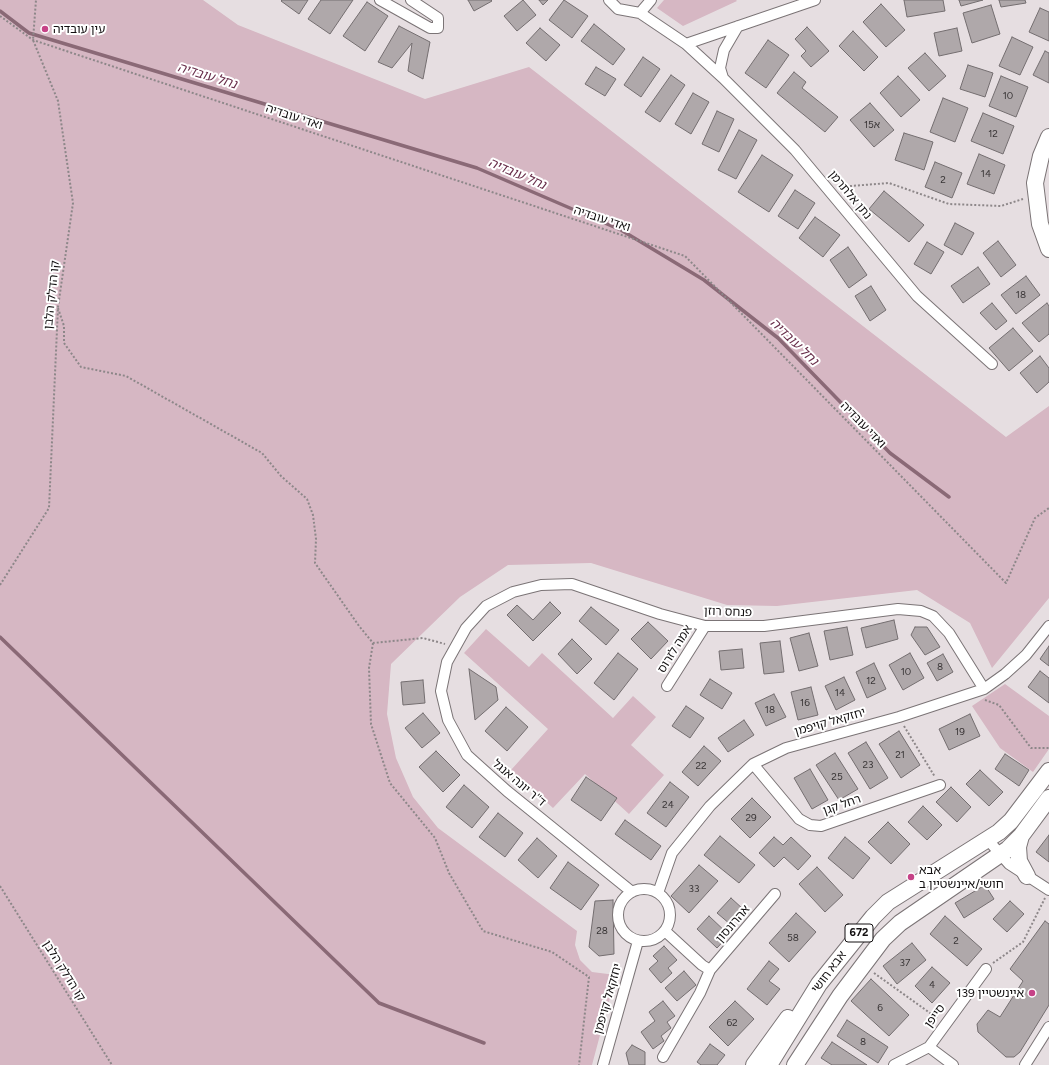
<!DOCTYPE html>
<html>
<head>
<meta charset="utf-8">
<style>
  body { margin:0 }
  canvas { display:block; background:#e6dee1 }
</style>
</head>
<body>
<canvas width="1049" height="1065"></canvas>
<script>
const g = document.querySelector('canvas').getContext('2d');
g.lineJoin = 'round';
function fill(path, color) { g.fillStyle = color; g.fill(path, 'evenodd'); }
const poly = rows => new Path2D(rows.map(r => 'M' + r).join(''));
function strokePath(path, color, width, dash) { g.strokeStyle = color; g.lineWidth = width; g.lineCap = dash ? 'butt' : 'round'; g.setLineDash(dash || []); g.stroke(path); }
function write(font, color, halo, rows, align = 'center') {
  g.font = font + ' Figtree,"Noto Sans Hebrew",sans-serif'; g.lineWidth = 4; g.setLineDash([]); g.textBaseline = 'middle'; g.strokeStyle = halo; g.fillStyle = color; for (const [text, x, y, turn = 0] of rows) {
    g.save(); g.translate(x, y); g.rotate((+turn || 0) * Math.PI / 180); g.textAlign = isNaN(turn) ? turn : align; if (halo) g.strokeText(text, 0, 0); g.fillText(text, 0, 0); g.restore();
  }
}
fill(poly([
  [0,0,203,0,238,25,425,99,529,67,1006,437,1049,406,1049,598,992,668,970,623,917,590,777,606,727,605,591,563,508,565,460,597,391,664,387,714,396,758,413,797,438,828,577,931,575,945,580,960,592,972,616,975,592,1065,0,1065],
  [664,0,736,0,737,1,683,26,657,8],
  [486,629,529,667,542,653,613,718,633,696,656,717,631,745,664,775,629,814,585,774,553,808,511,770,548,729,464,653],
  [1005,684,1049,716,1049,749,1033,772,1000,748,972,706]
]), '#d6b7c3');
strokePath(poly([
  [0,11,29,33,477,168,621,230,704,280,778,338,890,453,949,497],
  [0,637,379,1003,484,1043]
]), '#8a6976', 3.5);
const building = poly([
  [282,0,308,0,299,14,281,1,282,0],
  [321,0,353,0,330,34,308,19,321,0],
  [468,0,491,0,492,1,474,11,468,0],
  [523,0,536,15,517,31,504,16,523,0],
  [539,0,548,0,543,5,539,0],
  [564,0,588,16,572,38,549,20,564,0],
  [904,0,943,0,945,11,907,17,904,0],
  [959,0,983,0,961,6,959,0],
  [999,0,1025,0,1026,3,1001,7,999,0],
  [367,2,388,16,365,51,343,36,367,2],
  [881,4,905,30,886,47,863,22,881,4],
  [991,5,1000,34,972,43,963,13,991,5],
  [1040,8,1049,12,1049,41,1029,32,1040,8],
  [594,24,625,49,613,65,581,41,594,24],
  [399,26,430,42,423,79,408,71,412,43,392,68,378,62,399,26],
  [807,27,829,51,811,67,801,56,806,51,795,39,807,27],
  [540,28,560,45,546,61,526,43,540,28],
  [957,28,962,51,939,56,934,33,957,28],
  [853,31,878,57,864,71,839,46,853,31],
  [1012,37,1033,47,1020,75,999,66,1012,37],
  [768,40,789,55,766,88,745,73,768,40],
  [1045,51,1049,53,1049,83,1033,75,1045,51],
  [925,53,946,76,929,91,908,68,925,53],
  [643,57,660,69,641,97,624,85,643,57],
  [968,65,993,73,985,97,960,89,968,65],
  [596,67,616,79,605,96,585,84,596,67],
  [794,72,806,82,802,88,838,117,825,132,777,93,794,72],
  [671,75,685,85,660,122,645,112,671,75],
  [898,76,920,100,901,117,880,93,898,76],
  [1001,76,1028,87,1016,117,989,106,1001,76],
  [693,93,709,102,691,134,675,124,693,93],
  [943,98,968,108,955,142,930,132,943,98],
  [870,103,894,130,874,147,850,120,870,103],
  [717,111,734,119,719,152,702,144,717,111],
  [983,113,1014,126,1003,154,971,141,983,113],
  [739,130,757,140,736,179,718,170,739,130],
  [904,133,933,142,924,170,895,160,904,133],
  [979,154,1005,165,994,194,967,184,979,154],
  [762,155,793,175,769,212,738,192,762,155],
  [935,162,962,173,952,198,925,187,935,162],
  [795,190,815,203,798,229,778,216,795,190],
  [884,191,924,225,909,242,869,209,884,191],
  [815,217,840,235,823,257,799,238,815,217],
  [955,223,974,233,962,255,944,245,955,223],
  [998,241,1016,265,1001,277,983,253,998,241],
  [927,242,944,252,931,274,914,264,927,242],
  [848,247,867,275,849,288,830,260,848,247],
  [978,267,990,284,963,303,951,286,978,267],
  [1026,276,1040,295,1016,314,1001,295,1026,276],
  [871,286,886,310,870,321,855,296,871,286],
  [992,303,1007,321,996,330,980,313,992,303],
  [1047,303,1049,306,1049,334,1039,342,1022,323,1047,303],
  [1013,328,1033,351,1009,371,989,348,1013,328],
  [1040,356,1049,368,1049,382,1037,393,1020,373,1040,356],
  [550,602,561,613,533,641,507,615,517,605,533,620,550,602],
  [591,607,619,630,606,645,579,621,591,607],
  [894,620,898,639,866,648,861,628,894,620],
  [648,622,668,641,651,659,631,639,648,622],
  [847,627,853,655,830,660,824,631,847,627],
  [915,627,927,627,940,647,925,655,911,635,915,627],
  [809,633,818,666,799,671,790,638,809,633],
  [572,639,592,659,577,674,558,654,572,639],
  [780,641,784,672,764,674,760,643,780,641],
  [1049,646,1049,666,1040,659,1049,646],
  [742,649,744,668,721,670,719,651,742,649],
  [618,653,638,669,614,700,594,683,618,653],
  [910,653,924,678,903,690,889,665,910,653],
  [943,654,953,672,937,681,927,663,943,654],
  [874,663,886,689,867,698,856,672,874,663],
  [469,669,496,687,498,700,475,720,469,669],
  [1040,671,1049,678,1049,703,1028,687,1040,671],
  [844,677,855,700,836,710,825,686,844,677],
  [710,679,732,693,722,709,700,695,710,679],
  [423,680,425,703,403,705,401,682,423,680],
  [811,687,818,715,798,720,791,692,811,687],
  [774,694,786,717,766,726,755,703,774,694],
  [686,706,704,718,690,738,672,726,686,706],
  [506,707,528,727,507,751,485,731,506,707],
  [423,713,440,733,422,748,405,728,423,713],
  [970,714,980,736,949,750,939,729,970,714],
  [744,720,754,735,728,752,718,738,744,720],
  [899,731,920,765,901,778,879,744,899,731],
  [866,742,888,778,870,789,848,753,866,742],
  [704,746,721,761,698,786,682,772,704,746],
  [436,751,460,775,443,792,419,767,436,751],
  [835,753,858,789,839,800,816,765,835,753],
  [1005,754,1029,770,1019,786,995,769,1005,754],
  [810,769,828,800,812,809,794,778,810,769],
  [980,770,1003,792,989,806,966,784,980,770],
  [586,777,617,798,601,821,571,800,586,777],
  [670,782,689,797,666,827,647,813,670,782],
  [464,785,489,807,472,828,446,807,464,785],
  [951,787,971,807,957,822,936,802,951,787],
  [752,798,771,817,750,838,731,819,752,798],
  [923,806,942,825,927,840,908,822,923,806],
  [498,813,523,833,505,857,479,837,498,813],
  [625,820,661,846,651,860,615,834,625,820],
  [888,822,910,844,891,864,868,842,888,822],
  [1049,835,1049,862,1036,852,1049,835],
  [720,836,755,865,739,883,704,855,720,836],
  [774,837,783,845,791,837,811,856,798,870,784,857,774,867,759,853,774,837],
  [845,837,870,858,853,879,828,858,845,837],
  [537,838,557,856,538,878,518,860,537,838],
  [568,862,599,885,581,910,550,888,568,862],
  [699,865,718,881,689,913,671,896,699,865],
  [817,867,843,895,825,912,799,884,817,867],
  [985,885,994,899,964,918,955,903,985,885],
  [731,898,743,909,730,924,717,913,731,898],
  [613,900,614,954,599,956,589,947,595,901,613,900],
  [1010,901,1024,914,1007,932,993,919,1010,901],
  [796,913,816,932,789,962,769,943,796,913],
  [709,916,729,935,717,948,697,929,709,916],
  [945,916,982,949,967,966,930,934,945,916],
  [1045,921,1049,924,1049,1005,1020,1052,1014,1057,1006,1057,978,1032,977,1024,988,1010,1000,1017,1023,981,1010,969,1045,921],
  [912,943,926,960,897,984,883,966,912,943],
  [664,946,677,960,668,968,672,973,661,983,649,969,658,961,653,956,664,946],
  [769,961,779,969,769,981,780,989,767,1005,747,989,769,961],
  [932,967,950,983,932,1003,915,986,932,967],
  [684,971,696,985,677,1001,665,988,684,971],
  [871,979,909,1015,889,1036,851,1001,871,979],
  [663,1001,675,1016,667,1022,671,1028,661,1036,664,1041,653,1049,641,1032,655,1021,649,1012,663,1001],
  [735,1001,754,1019,728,1046,709,1027,735,1001],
  [847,1020,888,1047,878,1063,837,1036,847,1020],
  [832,1042,867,1065,832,1065,821,1058,832,1042],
  [710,1044,725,1055,717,1065,701,1065,697,1062,710,1044],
  [632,1045,645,1052,645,1065,629,1065,626,1053,632,1045]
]);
fill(building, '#afa8aa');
strokePath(building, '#746e70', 1);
const street = poly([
  [380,0,430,28,438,28,438,18,411,0],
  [609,0,618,9,640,13,686,44,723,78,795,150,917,296,992,364],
  [640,13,651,0],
  [686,44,815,0],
  [723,78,720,68,724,50,738,26],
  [667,686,705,626],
  [753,764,799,819,810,825,821,826,940,785],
  [988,840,1009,864,1049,890],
  '618 915a26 26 0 1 1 52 0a26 26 0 1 1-52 0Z',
  [632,892,507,791,467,755,448,720,441,691,447,662,466,628,486,606,513,592,541,585,572,584,660,614,705,626,764,626,898,609,921,611,933,616,949,633,984,689],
  [658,893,672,853,710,806,753,764,786,748,899,717,984,689,1005,674,1026,655,1049,626],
  [665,931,702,965,710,970],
  [929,1047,953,1065],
  [663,1057,700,993,710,970,775,894],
  [603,1065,638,941],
  [894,1065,929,1047,986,969],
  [1025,1065,1049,1027]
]);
const primary = poly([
  [1049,137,1041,156,1035,183,1040,224,1049,249],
  [1021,836,1018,847,1019,861,1027,876],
  [754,1065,788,1018],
  [769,1065,819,984,873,917,888,902,999,832,1011,821,1049,771],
  [795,1065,840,996,883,939,900,923,1008,849,1021,836,1049,798]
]);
strokePath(street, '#7b7476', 12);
strokePath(primary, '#7b7476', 18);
strokePath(poly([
  [0,16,33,40,685,256,1006,583,1035,518,1049,508],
  [838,187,889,183,949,204,1001,206,1023,199],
  [58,308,64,326,64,343,81,367,126,376,262,453,281,476,307,499,313,515,316,539,315,563,359,626,373,643,423,638,445,644],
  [0,585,49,508,58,307,73,203,58,101,33,40,36,0],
  [373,643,369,668,371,724,390,783,435,838,449,873,483,931,552,952,589,977,579,1065],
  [985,700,999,705,1031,748,1049,748],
  [904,726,935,777],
  [0,886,112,1065],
  [993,963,1023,942,1045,898],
  [874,973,937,1018]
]), '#8d8789', 2, [2, 2]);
strokePath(street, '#fff', 10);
strokePath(primary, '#fff', 16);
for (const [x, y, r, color] of [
  [45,29,4,"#c64287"],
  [911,877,4,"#c64287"],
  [1032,993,4,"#c64287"]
]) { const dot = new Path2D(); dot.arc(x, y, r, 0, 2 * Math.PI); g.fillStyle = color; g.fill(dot); strokePath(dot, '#fff', 1.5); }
write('10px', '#393536', null, [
  ["10",1008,96],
  ["15א",872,125],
  ["12",993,134],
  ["14",986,174],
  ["2",943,180],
  ["18",1021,295],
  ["8",940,667],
  ["10",906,672],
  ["12",871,681],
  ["14",840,693],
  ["16",805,703],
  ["18",770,710],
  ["19",960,732],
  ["21",900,755],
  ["23",868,765],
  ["22",701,766],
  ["25",837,777],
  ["24",668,805],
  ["29",751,818],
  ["33",694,889],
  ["28",602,931],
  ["58",793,938],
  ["2",956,941],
  ["37",905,963],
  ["4",932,985],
  ["6",880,1008],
  ["62",732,1023],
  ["8",863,1042]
]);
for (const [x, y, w] of [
  [859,933,28]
]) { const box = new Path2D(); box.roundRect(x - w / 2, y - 9, w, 18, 3); g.fillStyle = '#fff'; g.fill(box); strokePath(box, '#120f10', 1); }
write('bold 11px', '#120f10', null, [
  ["672",859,933]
]);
write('12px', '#120f10', '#fff', [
  ["עין עובדיה",53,29],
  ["אבא",919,870],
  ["חושי/איינשטיין ב",919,884],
  ["איינשטיין 139",1024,993,"right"]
], 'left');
write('12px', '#120f10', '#fff', [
  ["ואדי עובדיה",294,117,18],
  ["נתן אלתרמן",850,195,50],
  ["ואדי עובדיה",602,219,18],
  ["קו הדלק הלבן",52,295,-84],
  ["ואדי עובדיה",863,425,46],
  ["פנחס רוזן",728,612,2],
  ["אמה לזרוס",675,649,-58],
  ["יחזקאל קויפמן",830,722,-16],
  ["ד''ר יונה אנגל",519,783,40],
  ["רחל קגן",842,805,-19],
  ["אהרונסון",733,924,-49],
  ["קו הדלק הלבן",64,971,58],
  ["אבא חושי",829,972,-53],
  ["יחזקאל קויפמן",608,999,-74],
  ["סייפן",935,1016,-54]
]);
write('italic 13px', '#682e4a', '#fff', [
  ["נחל עובדיה",207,76,17],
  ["נחל עובדיה",517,174,23],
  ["נחל עובדיה",794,342,44]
]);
</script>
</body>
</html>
